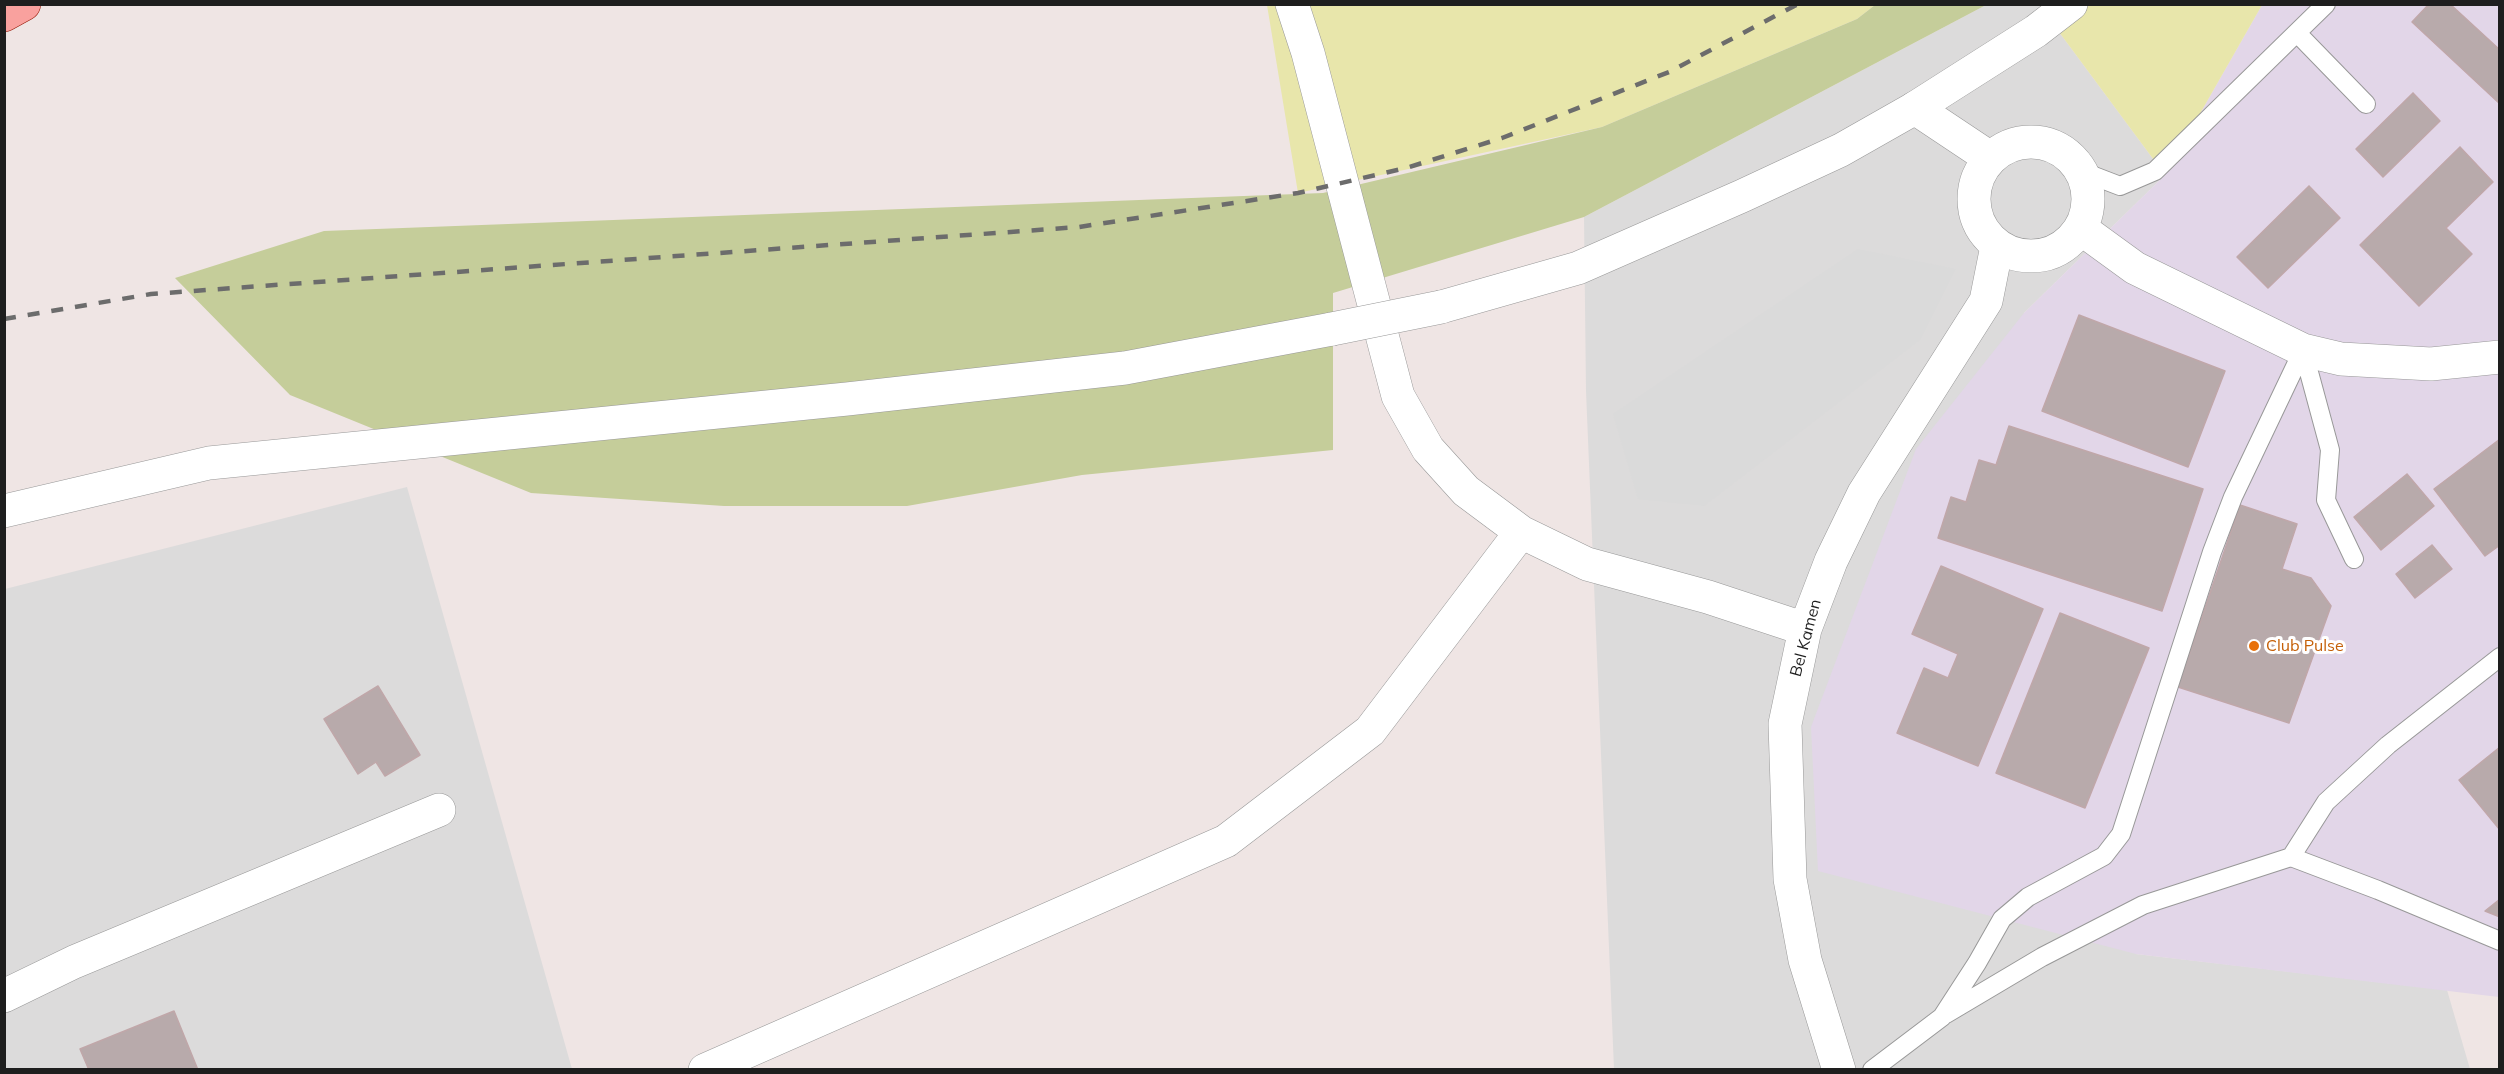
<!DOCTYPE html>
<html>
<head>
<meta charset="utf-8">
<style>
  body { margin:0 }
  #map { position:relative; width:2504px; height:1074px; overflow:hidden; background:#efe5e4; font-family:Mulish,sans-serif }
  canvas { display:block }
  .frame { position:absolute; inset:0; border:6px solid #1e1e1e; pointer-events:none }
</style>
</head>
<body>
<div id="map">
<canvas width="2504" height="1074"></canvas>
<div class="frame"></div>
</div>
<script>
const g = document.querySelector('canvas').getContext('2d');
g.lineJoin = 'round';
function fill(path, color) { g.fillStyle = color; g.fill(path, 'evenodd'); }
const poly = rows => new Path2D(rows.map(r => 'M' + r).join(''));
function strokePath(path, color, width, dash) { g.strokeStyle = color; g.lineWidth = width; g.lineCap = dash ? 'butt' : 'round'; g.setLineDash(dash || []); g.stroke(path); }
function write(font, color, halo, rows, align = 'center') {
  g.font = font + ' Mulish,sans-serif'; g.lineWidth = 6; g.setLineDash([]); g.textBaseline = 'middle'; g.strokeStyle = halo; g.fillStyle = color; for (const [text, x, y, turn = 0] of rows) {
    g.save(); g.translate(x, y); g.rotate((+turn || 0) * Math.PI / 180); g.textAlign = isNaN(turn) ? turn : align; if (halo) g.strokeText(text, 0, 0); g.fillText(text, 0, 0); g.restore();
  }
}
fill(poly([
  [1986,5,2039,5,2165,175,2024,313,2136,954,2447,990,2470,1069,1614,1069,1586,391,1584,217],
  [407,487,572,1069,5,1070,5,589]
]), '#dcdbdb');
fill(poly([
  [2262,5,2499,5,2499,997,2136,954,1818,871,1811,727,1916,449,2024,313,2165,175]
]), '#e2d6e8');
fill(poly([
  [1267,5,1875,5,1857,19,1602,127,1298,193],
  [2039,5,2262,5,2165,175]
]), '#e8e6ab');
fill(poly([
  [1875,5,1986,5,1584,217,1333,293,1333,450,1082,475,907,506,724,506,531,493,290,395,175,278,324,231,1323,193,1602,127,1857,19]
]), '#c5cd9a');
fill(poly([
  [1858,249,1956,269,1921,339,1704,506,1638,499,1613,414]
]), '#dadada');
const building = poly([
  [2429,4,2450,4,2500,50,2500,104,2412,22,2429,4],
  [2413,93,2440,121,2383,177,2356,149,2413,93],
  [2460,147,2493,182,2446,228,2472,254,2419,306,2360,245,2460,147],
  [2309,186,2340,218,2268,288,2237,257,2309,186],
  [2079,315,2225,371,2188,467,2042,411,2079,315],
  [2009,426,2203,489,2162,611,1938,538,1951,497,1966,502,1979,460,1996,465,2009,426],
  [2500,439,2500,545,2485,556,2434,489,2500,439],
  [2407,474,2434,506,2381,550,2354,517,2407,474],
  [2240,505,2297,524,2282,569,2311,578,2331,606,2289,723,2178,687,2240,505],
  [2432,545,2452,569,2415,598,2396,574,2432,545],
  [1941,566,2043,609,1978,766,1897,733,1924,668,1948,678,1958,654,1912,634,1941,566],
  [2060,613,2149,648,2085,808,1996,773,2060,613],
  [378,686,420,755,385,776,376,762,358,774,324,719,378,686],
  [2500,747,2500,830,2459,780,2500,747],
  [2500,899,2500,917,2485,911,2500,899],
  [174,1011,198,1070,89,1070,80,1049,174,1011]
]);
fill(building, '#b8aaab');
strokePath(building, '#c0a7a9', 1.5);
const service = poly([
  [2297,33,2366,104],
  [2081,171,2120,186,2155,171,2326,4],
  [2303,350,2330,450,2326,500,2354,559],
  [2291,857,2326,802,2388,745,2500,657],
  [1946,1014,2042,957,2143,905,2291,857,2378,890,2500,941],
  [1872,1070,1942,1017,1977,963,2002,919,2028,897,2104,856,2121,834,2212,552,2233,497,2303,350]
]);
const minor = poly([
  [1292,4,1308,53,1398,396,1428,449,1466,491,1521,532,1587,564,1708,597,1805,629],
  [1915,108,1990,158],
  '1974 199a57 57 0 1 1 114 0a57 57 0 1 1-114 0Z',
  [2080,228,2135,268,2303,350,2341,359,2431,364,2500,357],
  [4,996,74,962,439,810],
  [705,1070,1226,841,1370,731,1521,532],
  [1839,1070,1805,960,1790,879,1785,724,1805,629,1831,561,1864,493,1986,301,1997,246]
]);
const tertiary = poly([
  [1441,307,1578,268,1742,196,1841,150,1915,108,2036,31,2071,4],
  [4,511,209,463,847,399,1125,368,1332,329]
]);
const primary = poly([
  [4,15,24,4]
]);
strokePath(service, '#989898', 20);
strokePath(minor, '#989898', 34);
strokePath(tertiary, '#989898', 34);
strokePath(primary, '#941604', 34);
strokePath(service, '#fff', 18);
strokePath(minor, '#fff', 33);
strokePath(tertiary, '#fff', 33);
strokePath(primary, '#f9a19e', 33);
strokePath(poly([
  [4,319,151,294,1079,227,1298,193,1406,168,1502,138,1669,72,1798,4]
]), '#6c6c6c', 4.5, [12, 12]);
const tertiaryBridge = poly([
  [1332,329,1441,307]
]);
strokePath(tertiaryBridge, '#989898', 34, []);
strokePath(tertiaryBridge, '#fff', 33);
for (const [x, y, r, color] of [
  [2254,646,6,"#e8710a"]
]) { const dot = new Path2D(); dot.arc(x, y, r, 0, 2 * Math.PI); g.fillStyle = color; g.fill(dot); strokePath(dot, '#fff', 2); }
write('16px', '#1e1e1e', '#fff', [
  ["Bel Kamen",1806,638,-75]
]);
write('16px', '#c56008', '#fff', [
  ["Club Pulse",2266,646]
], 'left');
</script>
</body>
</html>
